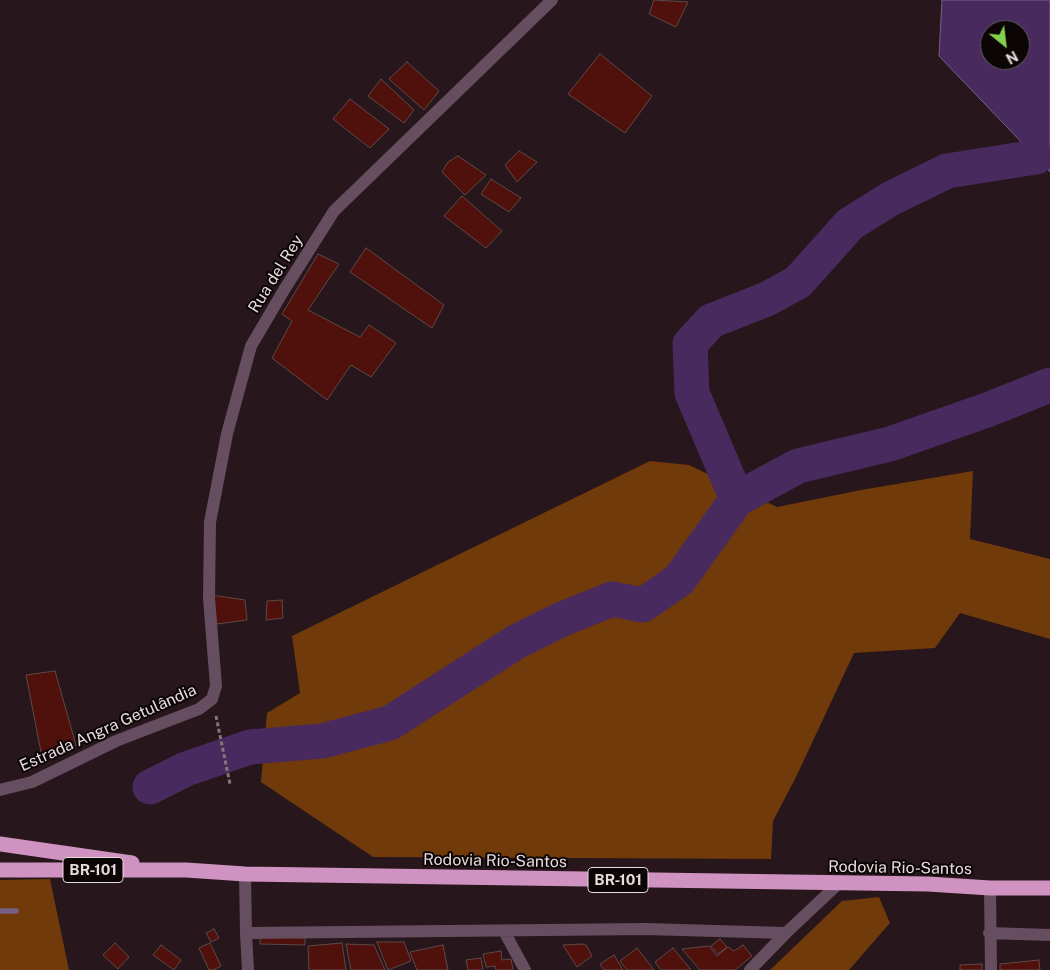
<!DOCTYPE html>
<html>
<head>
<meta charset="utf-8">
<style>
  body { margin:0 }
  #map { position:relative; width:1050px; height:970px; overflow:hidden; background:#27161b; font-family:"Public Sans",sans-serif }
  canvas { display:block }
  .north { position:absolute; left:980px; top:20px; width:50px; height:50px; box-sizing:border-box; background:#0b0506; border:1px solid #635b5c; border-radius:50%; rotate:151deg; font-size:14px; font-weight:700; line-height:20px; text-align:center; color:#e7dbdd }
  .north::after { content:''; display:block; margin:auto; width:18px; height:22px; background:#84cf4d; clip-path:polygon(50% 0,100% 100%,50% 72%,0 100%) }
</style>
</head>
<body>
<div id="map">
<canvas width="1050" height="970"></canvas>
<div class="north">N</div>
</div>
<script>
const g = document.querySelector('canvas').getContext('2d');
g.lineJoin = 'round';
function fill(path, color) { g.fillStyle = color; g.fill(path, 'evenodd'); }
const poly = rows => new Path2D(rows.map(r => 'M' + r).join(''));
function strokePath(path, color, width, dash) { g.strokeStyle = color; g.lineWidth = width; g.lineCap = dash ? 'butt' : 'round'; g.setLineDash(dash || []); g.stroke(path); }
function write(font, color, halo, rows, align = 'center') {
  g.font = font + ' "Public Sans",sans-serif'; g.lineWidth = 4; g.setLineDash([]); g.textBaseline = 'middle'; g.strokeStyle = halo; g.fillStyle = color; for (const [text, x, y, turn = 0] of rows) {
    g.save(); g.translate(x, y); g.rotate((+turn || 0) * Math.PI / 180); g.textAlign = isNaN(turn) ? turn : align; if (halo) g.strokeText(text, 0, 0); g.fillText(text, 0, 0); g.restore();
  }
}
fill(poly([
  [650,461,689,465,777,507,861,490,973,471,970,539,1050,559,1050,639,960,613,935,648,854,653,796,777,773,821,771,859,373,857,261,782,267,713,300,693,292,636],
  [50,879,69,970,0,970,0,880],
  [879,897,890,923,849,970,770,970,842,901]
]), '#713a0a');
const water = poly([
  [942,0,1050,0,1050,172,939,56,942,0],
  [990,30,1020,30,1020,60,990,60,990,30]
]);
fill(water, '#492a5f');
strokePath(water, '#785f85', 1);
strokePath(poly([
  [0,911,16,911]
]), '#785f85', 5.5);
strokePath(poly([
  [737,499,692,393,690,344,711,321,767,299,798,282,850,224,890,199,947,171,1036,157],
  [150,787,186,769,250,747,322,741,390,723,516,642,560,620,612,599,643,605,679,580,737,499,798,466,890,444,987,410,1050,385]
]), '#492a5f', 35);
const building = poly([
  [654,0,688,2,676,27,649,14,654,0],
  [600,54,652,96,625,133,568,94,600,54],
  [407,62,439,91,424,110,389,79,407,62],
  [381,79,414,110,404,123,368,96,381,79],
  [350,99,389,129,370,148,333,119,350,99],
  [519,151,537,162,517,182,505,165,519,151],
  [458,156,486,175,465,195,442,172,448,162,458,156],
  [491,179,521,198,509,212,481,194,491,179],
  [462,196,502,231,486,248,444,216,462,196],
  [366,248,444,305,432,328,350,272,366,248],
  [318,254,339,264,308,310,360,337,369,325,396,343,371,377,351,365,327,400,272,358,292,321,282,314,318,254],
  [211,595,245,600,247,620,217,624,211,595],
  [282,600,283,618,266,620,267,601,282,600],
  [55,671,76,745,42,757,26,675,55,671],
  [214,929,219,938,211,942,206,933,214,929],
  [260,936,305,938,305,945,260,944,260,936],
  [720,939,727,947,718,954,711,946,720,939],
  [377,942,404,942,411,961,388,970,377,942],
  [115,943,129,957,118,969,103,955,115,943],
  [210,943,221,966,213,970,209,970,199,948,210,943],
  [342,943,346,970,309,970,308,946,342,943],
  [346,944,374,945,385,970,351,970,346,944],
  [582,944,586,945,592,956,577,967,563,945,582,944],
  [161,945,181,960,174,970,153,955,161,945],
  [443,945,448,970,417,970,410,952,443,945],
  [743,945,752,956,735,970,700,970,682,949,709,946,717,956,728,947,734,951,743,945],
  [637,948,654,970,627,970,620,961,637,948],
  [673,948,691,970,661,970,655,962,673,948],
  [501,951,502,960,511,959,513,970,496,970,495,966,486,967,483,954,501,951],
  [614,955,623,970,604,970,600,964,614,955],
  [481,958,483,970,468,970,466,960,481,958],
  [1039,960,1040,970,1000,970,1000,964,1039,960],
  [982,964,982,970,960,970,960,965,982,964]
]);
fill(building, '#50100c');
strokePath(building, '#5e4a47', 1);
strokePath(poly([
  [216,716,230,784]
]), '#85767a', 3, [4, 2.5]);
strokePath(poly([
  [0,790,32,782,116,741,199,709,212,699,216,686,209,598,210,522,227,434,251,346,284,290,334,211,552,0],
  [245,874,246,933,646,929,786,933,838,884],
  [990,888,991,970],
  [504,931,525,970],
  [246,933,248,970],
  [989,933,1050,935],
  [750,970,786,933]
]), '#664e60', 12);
strokePath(poly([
  [0,844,132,863],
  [0,870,186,870,245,874,928,884,990,888,1050,888]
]), '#d092c0', 15);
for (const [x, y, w] of [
  [93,870,60],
  [618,880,60]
]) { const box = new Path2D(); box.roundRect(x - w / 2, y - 12.5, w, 25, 4); g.fillStyle = '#0b0506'; g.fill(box); strokePath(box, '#e7dbdd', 1); }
write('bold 15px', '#e7dbdd', null, [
  ["BR-101",93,870],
  ["BR-101",618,880]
]);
write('16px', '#e7dbdd', '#0b0506', [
  ["Rua del Rey",276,274,-58],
  ["Estrada Angra Getulândia",108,728,-24],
  ["Rodovia Rio-Santos",495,861,1],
  ["Rodovia Rio-Santos",900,868,1]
]);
</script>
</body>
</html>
